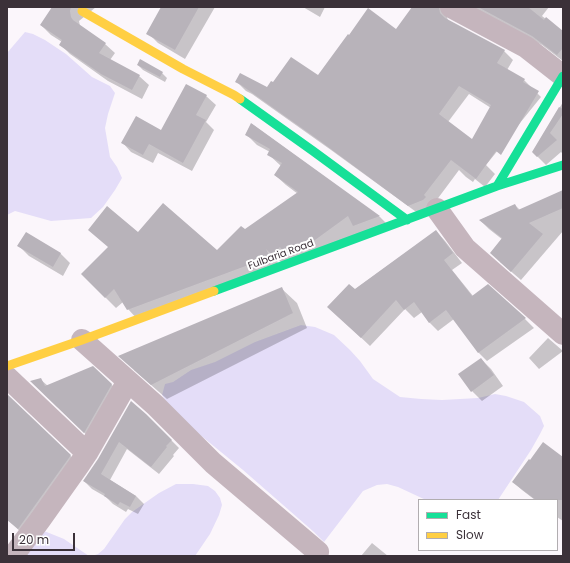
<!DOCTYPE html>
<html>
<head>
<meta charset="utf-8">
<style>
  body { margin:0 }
  #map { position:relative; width:570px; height:563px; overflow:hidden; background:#fbf6fb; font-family:Poppins,sans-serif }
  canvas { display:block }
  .frame { position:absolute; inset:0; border:8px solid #3b3139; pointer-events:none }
  .legend { position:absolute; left:418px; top:499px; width:140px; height:52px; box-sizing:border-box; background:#fff; border:1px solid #b1adb0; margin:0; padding:5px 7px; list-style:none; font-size:12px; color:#3b3139 }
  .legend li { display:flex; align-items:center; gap:8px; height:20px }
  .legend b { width:20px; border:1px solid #b1adb0 }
  .scale { position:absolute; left:12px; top:533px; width:63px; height:18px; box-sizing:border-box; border:2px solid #3b3139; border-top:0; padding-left:5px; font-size:12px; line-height:14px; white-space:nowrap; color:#3b3139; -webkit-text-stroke:3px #fff; paint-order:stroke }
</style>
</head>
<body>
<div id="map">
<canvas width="570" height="563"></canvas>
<div class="frame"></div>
<ul class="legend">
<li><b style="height:5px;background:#16e098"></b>Fast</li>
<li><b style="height:5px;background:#ffcf43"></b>Slow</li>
</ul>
<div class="scale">20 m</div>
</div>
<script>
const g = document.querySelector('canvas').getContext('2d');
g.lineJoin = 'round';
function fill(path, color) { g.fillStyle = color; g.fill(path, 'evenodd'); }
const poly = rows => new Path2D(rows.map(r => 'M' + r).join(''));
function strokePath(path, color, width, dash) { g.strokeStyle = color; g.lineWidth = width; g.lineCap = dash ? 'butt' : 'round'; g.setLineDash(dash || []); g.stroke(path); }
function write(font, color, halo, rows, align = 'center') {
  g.font = font + ' Poppins,sans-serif'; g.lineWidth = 4; g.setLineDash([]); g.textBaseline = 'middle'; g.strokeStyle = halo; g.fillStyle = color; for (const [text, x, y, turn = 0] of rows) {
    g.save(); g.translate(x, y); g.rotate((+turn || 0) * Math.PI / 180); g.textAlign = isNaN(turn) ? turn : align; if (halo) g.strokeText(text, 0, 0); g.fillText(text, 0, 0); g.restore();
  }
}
fill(poly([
  [25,32,33,34,45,40,66,54,92,77,110,86,115,93,108,114,105,128,110,157,117,167,122,178,115,190,103,207,91,218,51,221,15,211,7,215,7,53],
  [301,325,315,327,334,335,350,350,360,361,373,379,400,397,421,399,442,400,478,398,495,394,506,396,524,402,540,416,544,426,540,434,531,450,498,500,426,500,398,487,387,484,377,485,363,491,324,542,314,532,243,470,172,412,162,395,165,384,173,382,191,370,215,362,255,342],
  [176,484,193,484,208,486,215,491,220,498,222,505,219,515,210,534,195,556,92,556,98,554,104,549,125,519,132,512,159,493],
  [44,531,64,539,89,556,21,556]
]), '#e4ddf8');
fill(poly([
  [53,7,96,7,79,21,80,26,105,44,115,53,110,60,139,76,149,85,142,99,108,81,70,54,61,45,62,42,51,35,41,25],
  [162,7,215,7,185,59,158,43,148,33],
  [303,7,325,7,320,17],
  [413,7,452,7,449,10,447,18,449,21,504,51,513,60,507,70,524,80,541,97,486,165,495,174,485,187,475,179,473,182,466,177,459,170,433,205,419,214,331,150,252,94,246,91,236,81,267,88,273,83,318,77,396,30],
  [469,94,491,108,472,140,448,122],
  [471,7,549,7,542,16,563,32,563,61,542,45],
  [138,65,162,73,167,78,165,82,143,70],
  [206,96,216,105,206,122,214,130,192,171,158,153,153,163,131,152,122,142,162,131],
  [563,102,563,154,561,152,546,165,533,152],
  [252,124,380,217,390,227,284,265,275,256,280,268,138,320,128,309,123,302,116,308,82,274,109,247,90,230,138,233,217,251,245,230,298,194,286,185,275,175,281,166,268,154,270,152,257,145,246,134],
  [563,191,563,231,521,280,500,262,503,240,489,229,480,220,515,205,520,210],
  [436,231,445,241,462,263,452,270,473,296,525,319,534,328,487,361,478,352,454,319,438,331,429,322,422,312,414,318,405,309,370,346,338,316,354,290],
  [19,246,60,253,70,263,63,276,29,256],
  [282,289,297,303,307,328,167,399,134,370],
  [548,338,563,351,539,369,529,358],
  [481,359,491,369,503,386,482,401,472,391],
  [40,379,48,386,111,384,124,397,97,445,44,394],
  [7,396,78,463,25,536,7,519],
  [146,415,179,448,173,455,174,456,159,474,127,449,110,480,136,496,144,504,138,514,128,509,126,512,113,504,106,497,92,489,84,481,99,460],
  [563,458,563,521,557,517,557,500,535,500,522,490,513,482],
  [372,543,388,556,361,556]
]), '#0003');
fill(poly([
  [52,7,71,7,70,11,71,17,73,20,106,43,99,53,140,75,132,90,101,74,59,45,62,40,40,25],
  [161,7,199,7,175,50,146,34],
  [412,7,439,7,440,13,445,18,505,50,497,63,525,79,523,82,539,91,501,155,496,151,476,179,451,160,424,195,426,197,423,200,408,206,320,141,241,85,235,82,240,73,267,87,271,81,273,82,291,57,318,75,348,34,349,35,368,8,396,29],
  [459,86,491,105,472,139,439,114],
  [478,7,528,7,544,20,546,17,563,31,563,48,557,55,532,36],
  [140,59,163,72,160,77,137,65],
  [186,84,207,95,196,115,206,120,183,163,149,144,143,155,121,143,136,116,161,130],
  [559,107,563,109,563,114,550,133,557,140,537,157,532,152],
  [251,123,380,216,353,226,348,216,315,240,283,252,280,247,272,255,266,249,270,257,127,310,114,289,105,298,81,274,108,247,88,230,107,206,138,232,163,203,217,250,241,226,245,229,298,192,274,175,282,163,267,155,270,149,245,135],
  [563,190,563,208,529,223,543,234,511,272,490,253,502,238,479,220,515,204,518,210],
  [436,230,453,253,444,260,472,296,488,284,526,318,478,353,446,310,429,323,414,302,404,310,396,300,361,338,327,307,349,284,355,289],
  [26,232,61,253,53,267,17,246],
  [282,287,293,313,151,385,118,356],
  [481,358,494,375,471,392,458,374],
  [93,366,112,384,84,433,30,381,41,378,45,386],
  [7,394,71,455,18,529,7,520],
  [131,401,146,414,172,440,166,446,167,447,151,467,119,442,101,474,136,496,130,507,120,502,118,505,104,496,105,494,83,481,98,459],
  [543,442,563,457,563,500,536,500,512,482,529,459,530,460]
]), '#b8b3ba');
strokePath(poly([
  [451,7,526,47,563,76],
  [437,209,465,248,563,334],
  [82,340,155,405,213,463,318,552,317,556],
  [7,377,87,453,128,381],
  [13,556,40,520,79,465,87,453]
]), '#c5b5bd', 22);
strokePath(poly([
  [240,99,313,151,407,220],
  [497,186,563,76],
  [214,291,497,186,563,165]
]), '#16e098', 9);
strokePath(poly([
  [82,11,183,69,234,95,240,99],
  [7,366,82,340,214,291]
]), '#ffcf43', 9);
write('10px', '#3b3139', '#fff', [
  ["Fulbaria Road",281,255,-20]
]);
</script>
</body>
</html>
